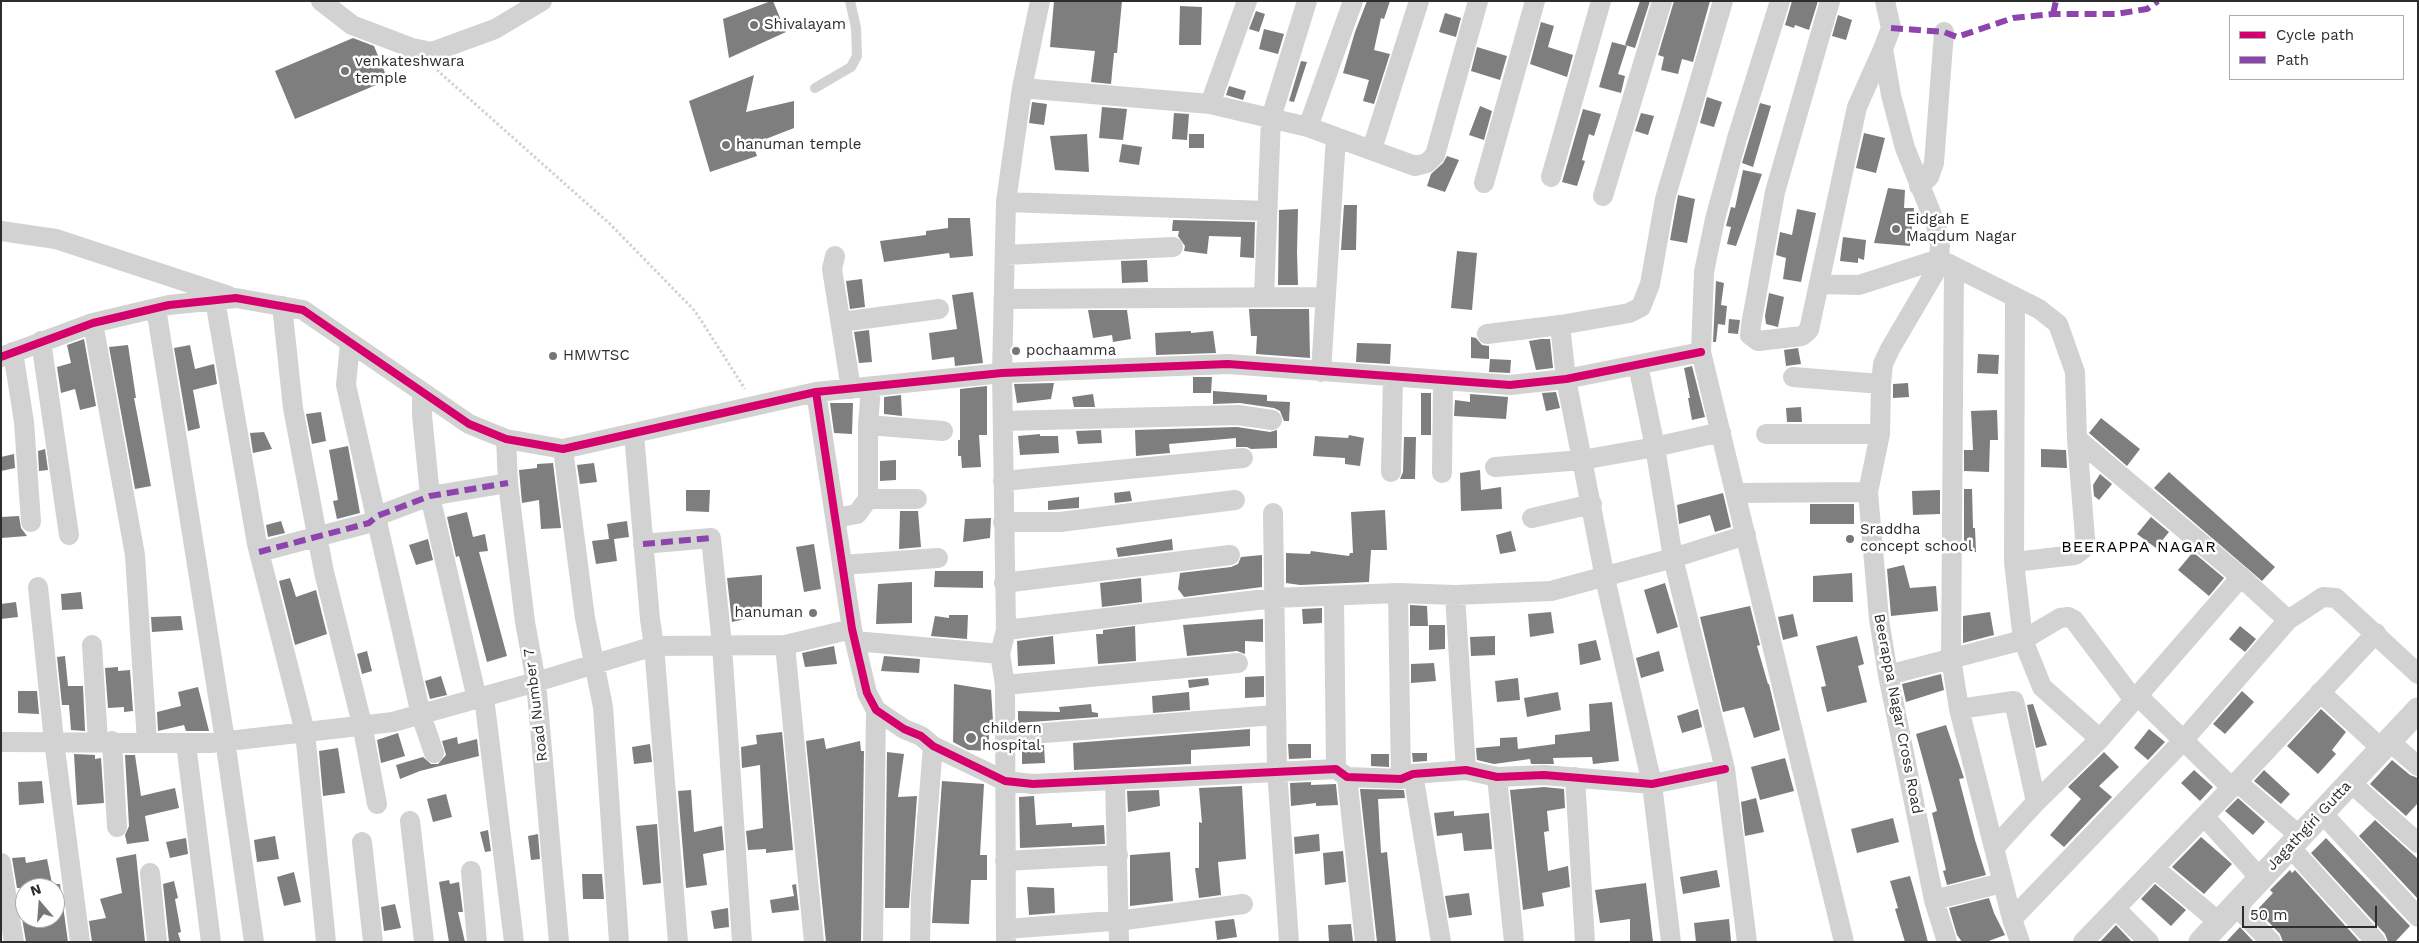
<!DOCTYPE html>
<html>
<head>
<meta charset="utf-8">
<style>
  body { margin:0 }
  #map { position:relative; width:2419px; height:943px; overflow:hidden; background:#fff; font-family:"Work Sans",sans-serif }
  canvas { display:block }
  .frame { position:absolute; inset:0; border:2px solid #2d2d2d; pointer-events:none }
  .legend { position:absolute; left:2229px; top:15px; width:175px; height:65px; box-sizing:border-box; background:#fff; border:1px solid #ababab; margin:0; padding:6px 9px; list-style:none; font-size:15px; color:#2d2d2d }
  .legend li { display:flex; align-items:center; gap:10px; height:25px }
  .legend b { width:25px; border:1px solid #ababab }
  .north { position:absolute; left:15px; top:878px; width:50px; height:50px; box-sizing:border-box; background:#fff; border:1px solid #ababab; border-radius:50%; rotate:342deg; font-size:14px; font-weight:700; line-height:20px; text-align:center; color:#2d2d2d }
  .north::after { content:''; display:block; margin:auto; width:18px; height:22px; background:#767676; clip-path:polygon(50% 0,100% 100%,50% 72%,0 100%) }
  .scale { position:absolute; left:2242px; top:906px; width:135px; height:22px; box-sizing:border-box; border:2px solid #2d2d2d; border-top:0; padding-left:6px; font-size:15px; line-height:18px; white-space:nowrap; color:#2d2d2d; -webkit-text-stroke:4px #fff; paint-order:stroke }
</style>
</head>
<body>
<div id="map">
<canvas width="2419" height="943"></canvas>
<div class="frame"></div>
<ul class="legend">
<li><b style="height:6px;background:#d6006c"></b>Cycle path</li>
<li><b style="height:6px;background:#8e44ad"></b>Path</li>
</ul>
<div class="north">N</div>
<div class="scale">50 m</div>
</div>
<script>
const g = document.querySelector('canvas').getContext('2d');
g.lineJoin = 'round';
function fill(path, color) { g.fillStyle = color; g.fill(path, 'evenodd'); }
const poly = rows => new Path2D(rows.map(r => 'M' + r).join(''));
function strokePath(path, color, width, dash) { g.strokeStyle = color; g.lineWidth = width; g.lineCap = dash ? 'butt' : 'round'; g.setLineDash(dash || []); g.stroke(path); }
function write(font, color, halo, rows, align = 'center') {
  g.font = font + ' "Work Sans",sans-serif'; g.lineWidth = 5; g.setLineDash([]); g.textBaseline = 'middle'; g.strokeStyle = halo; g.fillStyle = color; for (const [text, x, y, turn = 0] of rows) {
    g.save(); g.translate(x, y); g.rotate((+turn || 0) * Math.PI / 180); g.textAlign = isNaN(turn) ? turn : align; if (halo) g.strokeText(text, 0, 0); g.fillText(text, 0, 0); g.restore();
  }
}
fill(poly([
  [771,1,773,1,786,32,729,58,723,19],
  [1054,1,1122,1,1117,53,1114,53,1111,84,1091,82,1095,51,1050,47],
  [1367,1,1390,1,1384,19,1381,18,1374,50,1390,54,1374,104,1363,101,1369,80,1343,73,1355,32],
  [1640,1,1650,1,1635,48,1625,45],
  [1674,1,1710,1,1693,62,1682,59,1678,74,1661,70,1664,57,1658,55],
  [1792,1,1818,1,1809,30,1795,25,1794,28,1785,25],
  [1180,6,1202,7,1201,45,1179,45],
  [1256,11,1265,14,1259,32,1249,29],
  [1445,13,1461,18,1456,37,1439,32],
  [1838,15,1852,20,1846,40,1832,36],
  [1541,22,1554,26,1548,47,1573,55,1567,77,1530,64],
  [1264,29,1284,34,1278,54,1259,49],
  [353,38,374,46,388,80,295,119,275,71],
  [1612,42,1627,46,1618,74,1625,76,1621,93,1599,87],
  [1477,47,1507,56,1500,80,1471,71],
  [1301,61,1307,62,1294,102,1289,101],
  [754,75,746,112,794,101,794,128,753,144,757,156,710,172,689,101],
  [1229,86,1246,91,1243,100,1226,95],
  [1707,97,1722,102,1714,127,1700,123],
  [1032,102,1047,104,1044,125,1029,123],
  [1760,103,1771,106,1753,167,1742,163],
  [1480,106,1492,111,1484,140,1469,135],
  [1102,107,1127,109,1123,140,1099,138],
  [1583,109,1601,114,1594,136,1589,134,1582,160,1585,161,1577,186,1562,182],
  [1174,113,1189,114,1187,140,1172,139],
  [1641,113,1654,116,1648,135,1635,131],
  [1864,133,1885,138,1876,173,1856,168],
  [1087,134,1089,172,1055,170,1050,136],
  [1189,134,1204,134,1204,148,1189,148],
  [1122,144,1142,147,1139,165,1119,162],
  [1447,156,1459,160,1445,192,1427,186,1431,174,1443,163],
  [1743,170,1762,174,1736,246,1727,244,1731,227,1726,226,1731,207,1735,208],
  [1888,188,1905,190,1904,208,1914,208,1910,246,1874,243],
  [1678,195,1695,199,1687,243,1670,240],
  [1344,205,1357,205,1356,250,1341,250],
  [1298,209,1297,252,1298,285,1278,285,1279,210],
  [1797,209,1816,213,1801,282,1783,279,1786,258,1776,255,1780,232,1792,235],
  [948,218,970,218,973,256,950,258,949,253,884,262,880,241,926,235,926,231,948,228],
  [1173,220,1255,222,1254,258,1240,257,1241,237,1209,236,1207,254,1184,251,1185,246,1178,236,1179,231,1172,231],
  [1843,237,1866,240,1864,260,1858,258,1858,263,1840,261],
  [1457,251,1477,253,1472,310,1451,308],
  [1147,260,1148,282,1122,283,1121,261],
  [862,279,865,307,850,309,846,281],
  [1716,281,1724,283,1721,305,1727,306,1725,325,1718,324,1716,342,1713,342],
  [973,292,983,363,955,366,954,357,932,360,929,333,957,329,952,295],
  [1769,293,1784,297,1778,327,1766,324,1765,316],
  [1249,309,1309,309,1310,358,1256,354,1257,336,1251,336],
  [1088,310,1127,310,1131,339,1113,342,1112,335,1093,338],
  [1729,319,1740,320,1738,334,1728,333],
  [869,330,872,362,859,363,854,332],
  [1191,331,1191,333,1213,331,1216,353,1156,355,1155,333],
  [1471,337,1476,338,1482,345,1489,346,1489,359,1471,358],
  [84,339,96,406,80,410,75,389,61,393,57,367,71,363,67,345],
  [1541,339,1550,339,1553,368,1536,370,1529,341],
  [1357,343,1391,344,1390,364,1356,362],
  [128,345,136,398,134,398,151,486,135,489,109,347],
  [190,345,195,369,214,364,217,384,193,390,200,428,188,431,174,348],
  [1798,348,1801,364,1786,366,1784,350],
  [1978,354,1999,355,1998,374,1977,373],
  [1490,359,1511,360,1510,373,1489,372],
  [1692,366,1705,417,1692,420,1688,398,1690,398,1684,368],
  [1193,377,1212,377,1211,393,1193,393],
  [1054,383,1051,399,1017,403,1014,384],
  [1908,383,1909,397,1893,398,1893,384],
  [987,386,987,435,979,435,981,467,962,468,961,456,958,456,958,440,960,440,960,389],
  [1213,391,1267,395,1267,401,1290,402,1289,421,1284,421,1280,411,1274,408,1240,403,1213,404],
  [1556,392,1560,408,1546,411,1542,393],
  [1421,393,1431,393,1431,435,1421,435],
  [1093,394,1095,407,1074,407,1072,397],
  [1470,394,1508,397,1506,419,1454,416,1455,400,1470,402],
  [901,395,902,416,884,414,884,397],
  [830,403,853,403,852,434,834,433],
  [1801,407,1802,422,1787,422,1786,408],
  [1997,410,1998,440,1990,440,1989,472,1964,471,1964,450,1973,450,1971,411],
  [321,412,326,441,312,444,306,414],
  [2101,418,2140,449,2127,466,2089,433],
  [1237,427,1270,432,1277,430,1277,448,1251,449,1247,447,1236,447,1236,438,1169,444,1170,453,1136,456,1135,430],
  [1101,430,1102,443,1078,444,1076,431],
  [264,432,272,449,253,453,250,433],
  [1040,434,1040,436,1058,436,1059,453,1020,455,1018,436],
  [1349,435,1364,438,1360,466,1345,464,1345,458,1313,456,1315,436,1348,438],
  [1404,437,1416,437,1415,479,1400,479,1403,472],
  [348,446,360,513,337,519,333,501,338,500,329,450],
  [45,449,48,470,39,471,38,451],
  [2041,449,2066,450,2067,468,2041,467],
  [14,454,15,468,1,471,1,457],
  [896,460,896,480,880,481,880,461],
  [553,463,561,528,541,529,539,500,522,503,519,470,537,468,537,464],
  [594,463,597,482,580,484,577,465],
  [1480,470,1481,490,1501,487,1502,509,1461,511,1460,473],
  [2169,472,2275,567,2262,581,2154,488],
  [2100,474,2112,484,2099,500,2094,496,2093,485],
  [1964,489,1972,489,1973,528,1975,528,1976,552,1964,552],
  [686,490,710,490,709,512,686,511],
  [1940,490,1940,514,1913,515,1912,491],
  [1130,491,1132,501,1115,503,1114,493],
  [1723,493,1731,527,1715,532,1710,515,1679,524,1677,505],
  [1079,497,1079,508,1048,510,1048,501],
  [1810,504,1854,504,1854,524,1810,524],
  [1385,510,1387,550,1371,550,1369,582,1300,585,1286,583,1286,553,1310,554,1311,551,1349,556,1350,553,1353,553,1351,512],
  [900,511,918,511,921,547,899,549],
  [467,512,473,537,485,534,488,551,479,552,507,656,487,662,459,556,456,557,447,517],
  [19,516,21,528,27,536,1,538,1,517],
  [2151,517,2169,532,2156,548,2137,534],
  [991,518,990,538,963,542,965,519],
  [281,521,285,533,268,537,266,525],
  [627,521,629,537,614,539,617,561,596,564,592,541,609,539,607,524],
  [1511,531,1516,551,1500,554,1496,535],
  [428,539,433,560,416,565,409,545],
  [1172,539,1173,550,1118,557,1116,548],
  [814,544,821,589,804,592,796,547],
  [2193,552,2224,578,2209,596,2178,570],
  [1262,555,1262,587,1184,597,1178,589,1180,573,1231,567,1238,564,1241,557],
  [1904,565,1910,588,1936,586,1938,611,1891,616,1887,569],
  [935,571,983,571,983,588,934,587],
  [1852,573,1853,602,1813,602,1813,576],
  [762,575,762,615,732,622,727,578],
  [290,578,296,597,316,590,327,634,295,645,279,581],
  [1141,578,1142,602,1102,607,1100,583],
  [912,582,912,623,876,624,878,584],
  [1665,583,1678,627,1657,634,1644,590],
  [81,592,83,609,62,610,61,594],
  [16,602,18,617,1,619,1,604],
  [1410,605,1427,606,1428,626,1410,626],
  [1750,606,1760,645,1757,646,1768,684,1769,684,1780,730,1754,738,1744,707,1723,712,1700,617],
  [1322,608,1322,623,1303,624,1302,609],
  [1551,612,1554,633,1530,637,1528,614],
  [1990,612,1994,635,1963,643,1963,616],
  [1793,614,1798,636,1783,640,1778,617],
  [949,615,968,615,967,639,931,636,935,616,949,618],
  [181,616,183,630,152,632,151,617],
  [1263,619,1263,642,1245,641,1245,654,1237,651,1187,656,1183,625],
  [1429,625,1445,625,1445,649,1429,650],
  [1135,626,1136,661,1098,664,1096,634,1103,634,1103,630],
  [2240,626,2256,639,2245,652,2229,639],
  [1053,636,1055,664,1018,666,1017,641],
  [1495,636,1495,655,1471,656,1470,637],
  [1857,636,1864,664,1858,666,1867,702,1827,712,1821,687,1826,686,1816,646],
  [1596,640,1601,660,1580,665,1578,644],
  [834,646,837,664,805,667,802,653],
  [367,651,372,671,362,674,357,654],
  [1659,651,1664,671,1641,678,1636,658],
  [65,656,68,686,83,686,85,731,71,730,69,705,62,705,57,657],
  [884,656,920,659,919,673,881,671],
  [1434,663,1436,681,1411,683,1411,664],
  [118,667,118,671,130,670,133,711,124,712,124,707,108,708,105,668],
  [1941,674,1944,690,1906,702,1902,684],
  [441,676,447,695,430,699,425,681],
  [1264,676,1264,697,1245,698,1245,677],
  [1208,678,1209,685,1189,688,1188,680],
  [1518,678,1520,700,1497,702,1495,681],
  [954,684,991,690,993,721,990,721,988,751,968,750,953,742],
  [198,687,209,731,186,731,184,725,158,731,157,712,181,706,178,692],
  [18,691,37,691,39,714,18,713],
  [2242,691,2254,702,2225,734,2213,724],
  [1189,692,1190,710,1153,713,1152,696],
  [1558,692,1561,710,1527,717,1524,698],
  [1612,702,1619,761,1593,764,1592,757,1553,758,1554,764,1531,764,1530,759,1494,764,1477,760,1476,748,1500,746,1500,738,1517,737,1518,749,1555,744,1555,735,1590,731,1589,704],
  [1091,704,1092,712,1098,713,1098,717,1018,723,1018,711,1060,712,1059,707],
  [2033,704,2047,745,2036,748,2027,705],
  [1698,709,1702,727,1682,733,1677,716],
  [2321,709,2346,732,2332,750,2336,754,2318,774,2287,746],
  [1946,725,1964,778,1959,779,1975,840,1986,875,1947,885,1943,871,1946,870,1932,813,1937,811,1916,734],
  [1250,729,1250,746,1191,750,1191,764,1074,770,1073,743],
  [2149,729,2165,742,2148,760,2134,748],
  [782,732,793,850,766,853,766,849,748,850,746,831,763,828,760,765,742,768,741,747,757,744,756,735],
  [398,733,405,756,381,763,377,740],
  [457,737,458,744,477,739,479,756,420,771,400,779,396,765,423,757,431,764,438,764,446,755,442,741],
  [824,738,826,749,860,741,861,751,864,751,861,942,826,942,806,741],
  [650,744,652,762,634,764,632,747],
  [1288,744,1311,744,1311,758,1289,759],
  [1044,745,1045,763,1022,764,1022,747],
  [338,748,345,793,323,796,319,751],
  [887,752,904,754,898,797,917,796,909,908,885,908],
  [2104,752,2119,767,2099,786,2112,797,2064,847,2050,835,2081,799,2068,787],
  [1412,753,1427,753,1427,761,1413,762],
  [74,754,95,755,95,759,101,758,104,803,77,805],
  [1371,754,1389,754,1389,767,1371,766],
  [125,755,135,755,141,796,175,788,179,808,145,816,149,841,127,844,125,835,129,826],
  [1785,758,1794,791,1760,800,1751,767],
  [2392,760,2410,775,2418,778,2418,803,2406,816,2370,784],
  [2194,770,2213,787,2200,801,2181,783],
  [2264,770,2290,794,2281,804,2254,781],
  [42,781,44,803,19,805,18,782],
  [942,781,984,784,980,855,987,855,987,880,971,880,969,924,932,923],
  [1311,782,1311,785,1336,784,1338,805,1316,806,1316,803,1291,806,1290,783],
  [1242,786,1246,859,1218,862,1221,895,1199,898,1195,868,1199,868,1199,822,1202,823,1199,788],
  [1544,787,1564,789,1565,808,1547,811,1549,831,1544,832,1548,871,1568,866,1570,887,1542,893,1544,906,1523,910,1510,790],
  [1360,789,1404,790,1405,798,1378,799,1381,853,1387,852,1396,942,1377,942],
  [691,790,694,832,722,826,724,850,703,854,707,885,686,888,678,791],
  [1159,790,1160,806,1128,812,1127,791],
  [446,794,452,817,433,822,427,799],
  [1034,796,1036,825,1072,823,1072,827,1104,825,1105,844,1020,848,1019,797],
  [1756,798,1764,832,1745,836,1741,802],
  [2238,798,2265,822,2253,835,2225,811],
  [1454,811,1454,816,1489,813,1492,849,1464,851,1462,833,1437,836,1434,813],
  [1893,818,1899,842,1857,853,1851,829],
  [2375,820,2418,859,2418,899,2359,836],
  [657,824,661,883,643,885,636,826],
  [488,830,491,851,485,852,480,832],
  [538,834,540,859,531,860,528,836],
  [1319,834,1320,851,1295,854,1294,837],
  [275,836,279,859,257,862,254,840],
  [2201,837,2232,864,2204,894,2172,867],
  [186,838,188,854,170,858,166,842],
  [2326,838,2410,926,2395,942,2388,942,2385,934,2311,853],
  [1343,851,1346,882,1325,885,1323,853],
  [1170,852,1173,901,1130,906,1130,855],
  [136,854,145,942,92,942,89,921,106,918,100,899,122,893,116,858],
  [25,857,26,863,47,859,53,888,17,888,12,858],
  [1717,870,1720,887,1683,894,1680,877],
  [2290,870,2292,873,2295,870,2360,942,2283,942,2280,934,2257,910,2273,893,2270,890],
  [294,872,301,902,284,906,277,877],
  [582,874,602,874,604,899,583,899],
  [1910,876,1917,901,1928,942,1905,942,1895,909,1898,908,1890,881],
  [449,880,450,884,459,882,463,912,458,912,465,942,449,942,439,882],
  [174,881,178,898,175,899,181,932,178,933,181,942,169,942,163,884],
  [1646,883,1653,942,1630,942,1630,919,1600,923,1595,890],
  [55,884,60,884,68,942,26,942,22,918,55,918],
  [796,884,799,910,772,913,770,900,794,896,792,885],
  [2155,884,2186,910,2171,926,2141,899],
  [1027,887,1054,888,1055,913,1029,915],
  [1469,893,1472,915,1449,918,1445,896],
  [1989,898,1994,913,2005,935,1986,942,1962,942,1957,935,1949,908],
  [395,904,401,928,384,931,381,907],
  [728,908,729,927,714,929,711,911],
  [1234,919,1237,937,1217,940,1215,921],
  [1729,919,1731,941,1696,942,1694,923],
  [1351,924,1353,942,1329,942,1328,925],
  [2116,925,2132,942,2100,942],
  [2240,927,2254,942,2226,942]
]), '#7e7e7e');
strokePath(poly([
  [437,70,610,224,695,311,745,389]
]), '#d2d2d2', 3, [2.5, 2.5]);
strokePath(poly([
  [815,88,851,67,857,56,856,28,850,1]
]), '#d2d2d2', 10);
strokePath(poly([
  [321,1,352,25,412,48,432,52,495,29,542,1],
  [1780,1,1737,138,1715,219,1704,272,1701,352,1844,942],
  [1830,1,1775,192,1751,325,1750,335,1758,341,1802,336,1809,330,1857,107,1883,49],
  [1885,1,1891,28,1883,49,1891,95,1905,148,1936,225,1940,244,1939,259,1934,274,1890,349,1883,364,1881,384,1880,434,1868,492,1879,619,1888,675,1934,900,1947,942],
  [1022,88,1210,104,1308,127,1415,166,1427,163,1435,155,1478,1],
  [1210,104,1247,1],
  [1308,127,1353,1],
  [1372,149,1419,1],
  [1551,177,1601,1],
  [1484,183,1535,1],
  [1919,186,1929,177,1934,163,1944,32],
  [1603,196,1662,1],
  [1006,202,1266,211],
  [1,231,56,239,229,296],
  [1005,255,1173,247],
  [835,256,832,269,851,389],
  [1954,268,1951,658,1959,709,2012,919],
  [1820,284,1859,285,1939,259,2039,309,2058,324,2075,372,2077,439,2241,577],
  [1264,297,1271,118,1307,1],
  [1004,299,1326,297],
  [2015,299,2014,562,2023,640,2042,687,2100,739,2241,577,2288,620],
  [215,300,257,544,305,732,326,942],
  [282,306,293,408,324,572,362,724,377,804],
  [156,308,225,740,254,942],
  [841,322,939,309],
  [93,323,135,555,147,742],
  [1560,325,1566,379,1582,460,1605,578,1652,784,1671,942],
  [1487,334,1560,325,1629,313,1641,307,1650,284,1665,199,1723,1],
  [41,341,69,535],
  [350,343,346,385,421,715,434,753],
  [13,352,24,422,31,522],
  [1,357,93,323,169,305,236,298,303,310,469,424,506,439,563,449,816,392,1002,373,1228,364,1510,385,1566,379,1701,352],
  [1638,365,1655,447,1673,558,1725,769,1747,942],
  [1321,372,1336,137],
  [1793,377,1881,384],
  [816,392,852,629,867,693,876,710,904,729,921,736,933,746,1005,781,1033,784,1336,769,1347,777,1401,779,1413,774,1466,770,1497,777,1544,775,1652,784,1725,769],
  [422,393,422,415,430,496,477,699],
  [1003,421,1238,415,1272,420],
  [868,425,943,431],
  [634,434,650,619,654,646,678,942],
  [1766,434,1880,434],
  [506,439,508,483,525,622,536,682,559,942],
  [563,449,585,618,603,707,619,942],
  [1495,467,1582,460,1655,447,1721,432],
  [1391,472,1393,376],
  [1442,473,1443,381],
  [1003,481,1243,458],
  [1735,493,1868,492],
  [868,499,917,499],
  [1273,513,1277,770,1289,942],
  [835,518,857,514,868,499,868,425,871,387],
  [1532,518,1592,504],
  [1003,522,1060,522,1235,500],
  [643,544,711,538,722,645,742,942],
  [259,552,369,523,377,516,430,496,508,483],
  [2014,562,2075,555,2083,549,2085,538,2077,439],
  [842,565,938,558],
  [1004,583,1230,555],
  [38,587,54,741,80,942],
  [1398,593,1401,779],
  [1455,595,1466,770],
  [1334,596,1336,769],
  [1006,630,1274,598,1398,593,1455,595,1551,591,1673,558,1746,535],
  [855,641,1000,654],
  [92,645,98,741],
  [785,645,814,942],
  [1888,675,2023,640,2060,618,2068,617,2074,620,2134,700],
  [1005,685,1238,663],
  [2320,692,2382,749],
  [2138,696,2232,788],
  [484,697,514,942],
  [1959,709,2014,701,2036,802],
  [1005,736,1275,715],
  [112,741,117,827],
  [2389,741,2418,766],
  [1,742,211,743,393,722,536,682,654,646,785,645,852,629],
  [186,744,211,942],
  [1413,774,1441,942],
  [1347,777,1365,942],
  [1497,777,1514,942],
  [1575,777,1585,942],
  [1115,780,1119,942],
  [2237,782,2300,836],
  [2350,782,2418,843],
  [2322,813,2418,917],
  [2204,816,2260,878],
  [410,821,424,942],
  [362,842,373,942],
  [2290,847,2376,942],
  [1994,848,2036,802,2100,739],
  [1005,861,1118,855],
  [1,863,14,942],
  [2154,868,2219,922],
  [471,871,477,942],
  [150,873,157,942],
  [1934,900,2002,883],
  [2235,905,2271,942],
  [2116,909,2149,942],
  [1006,929,1125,920,1243,904],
  [873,942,876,710],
  [920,942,921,896,933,746],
  [1006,942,1005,685,1000,654,1006,630,1002,373,1006,202,1022,88,1040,1],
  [2020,942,2012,919,2180,744,2288,620,2323,597,2336,598,2418,674],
  [2083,942,2237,782,2376,633]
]), '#d2d2d2', 20);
strokePath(poly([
  [2201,942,2418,710]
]), '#d2d2d2', 25);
strokePath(poly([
  [2053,14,2056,1],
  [1891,28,1944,32,1957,37,2013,18,2053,14,2116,14,2147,9,2158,1],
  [643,544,711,538],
  [259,552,369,523,377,516,430,496,508,483]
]), '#8e44ad', 6, [12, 6]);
strokePath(poly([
  [1,357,93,323,169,305,236,298,303,310,469,424,506,439,563,449,816,392,1002,373,1228,364,1510,385,1566,379,1701,352],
  [816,392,852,629,867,693,876,710,904,729,921,736,933,746,1005,781,1033,784,1336,769,1347,777,1401,779,1413,774,1466,770,1497,777,1544,775,1652,784,1725,769]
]), '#d6006c', 8);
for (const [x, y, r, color] of [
  [754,25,5,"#767676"],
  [345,71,5,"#767676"],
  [726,145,5,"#767676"],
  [1896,229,5,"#767676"],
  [1016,351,5,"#767676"],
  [553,356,5,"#767676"],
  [1850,539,5,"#767676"],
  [813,613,5,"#767676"],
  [971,738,6,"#767676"]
]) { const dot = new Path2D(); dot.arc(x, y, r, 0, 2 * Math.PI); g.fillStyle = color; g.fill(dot); strokePath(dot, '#fff', 2); }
write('15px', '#2d2d2d', '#fff', [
  ["Shivalayam",764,25],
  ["venkateshwara",355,62],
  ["temple",355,79],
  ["hanuman temple",736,145],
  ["Eidgah E",1906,220],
  ["Maqdum Nagar",1906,237],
  ["pochaamma",1026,351],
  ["HMWTSC",563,356],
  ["Sraddha",1860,530],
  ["concept school",1860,547],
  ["hanuman",803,613,"right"],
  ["childern",982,729],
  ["hospital",982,746]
], 'left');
write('15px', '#2d2d2d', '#fff', [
  ["Road Number 7",536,705,-97],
  ["Beerappa Nagar Cross Road",1898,714,79],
  ["Jagathgiri Gutta",2309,826,-47]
]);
g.letterSpacing = '1px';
write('16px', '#000', '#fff', [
  ["BEERAPPA NAGAR",2139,547]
]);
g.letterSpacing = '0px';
</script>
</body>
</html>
